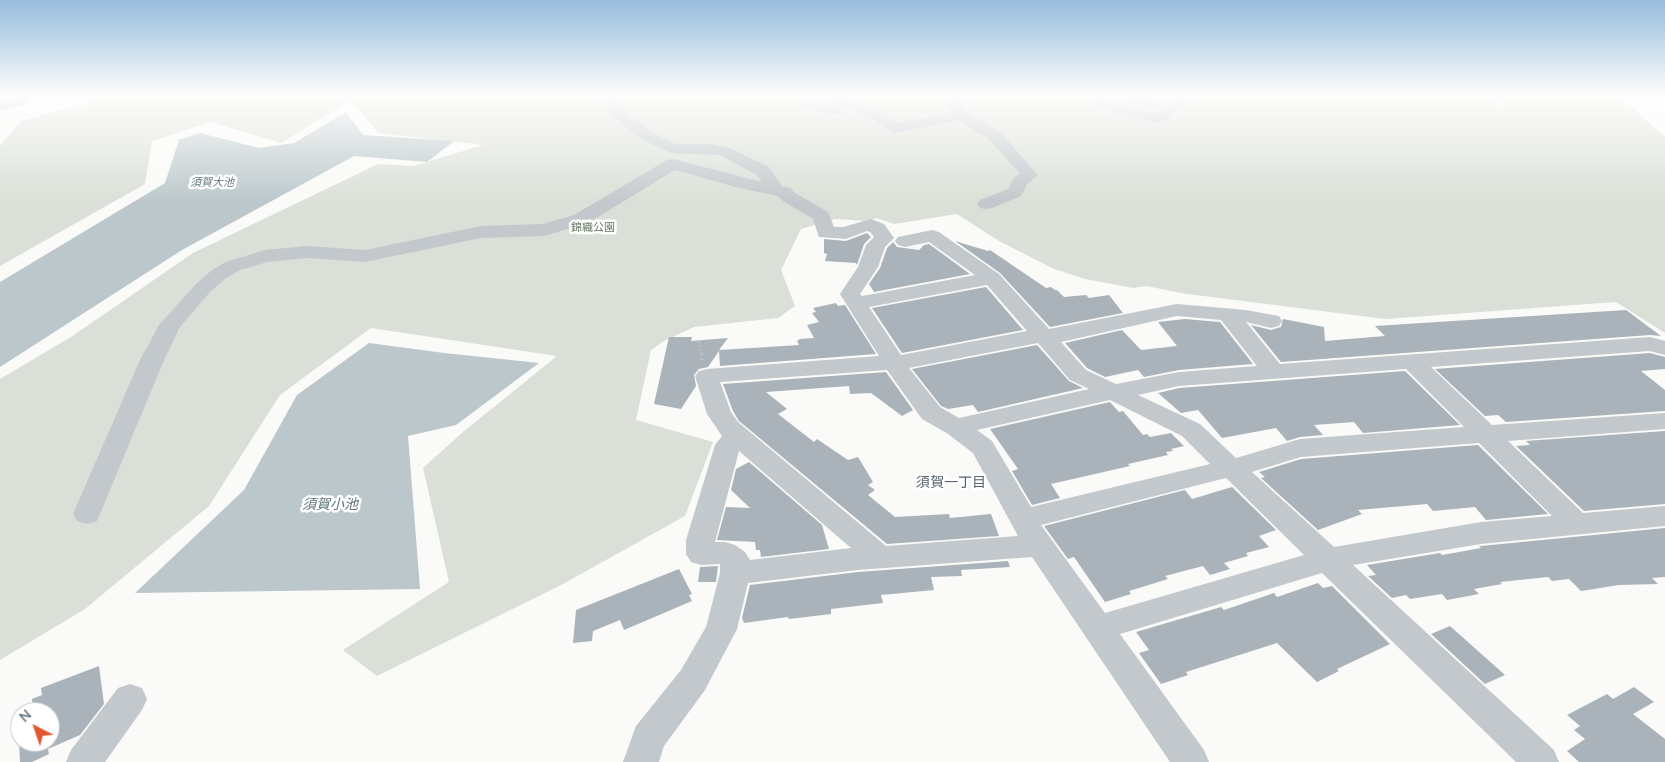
<!DOCTYPE html>
<html>
<head>
<meta charset="utf-8">
<style>
  body { margin:0 }
  #map { position:relative; width:1665px; height:762px; overflow:hidden; background:#fafaf8; font-family:"Nunito Sans",sans-serif }
  canvas { display:block }
  .north { position:absolute; left:10px; top:702px; width:50px; height:50px; box-sizing:border-box; background:#fff; border:1px solid #c1c8cd; border-radius:50%; rotate:319deg; font-size:14px; font-weight:700; line-height:20px; text-align:center; color:#657683 }
  .north::after { content:''; display:block; margin:auto; width:18px; height:22px; background:#e4572e; clip-path:polygon(50% 0,100% 100%,50% 72%,0 100%) }
</style>
</head>
<body>
<div id="map">
<canvas width="1665" height="762"></canvas>
<div class="north">N</div>
</div>
<script>
const g = document.querySelector('canvas').getContext('2d');
g.lineJoin = 'round';
function fill(path, color) { g.fillStyle = color; g.fill(path, 'evenodd'); }
const poly = rows => new Path2D(rows.map(r => 'M' + r).join(''));
function strokePath(path, color, width, dash) { g.strokeStyle = color; g.lineWidth = width; g.lineCap = dash ? 'butt' : 'round'; g.setLineDash(dash || []); g.stroke(path); }
function write(font, color, halo, rows, align = 'center') {
  g.font = font + ' "Nunito Sans","Noto Sans JP",sans-serif'; g.lineWidth = 5; g.setLineDash([]); g.textBaseline = 'middle'; g.strokeStyle = halo; g.fillStyle = color; for (const [text, x, y, turn = 0] of rows) {
    g.save(); g.translate(x, y); g.rotate((+turn || 0) * Math.PI / 180); g.textAlign = isNaN(turn) ? turn : align; if (halo) g.strokeText(text, 0, 0); g.fillText(text, 0, 0); g.restore();
  }
}
fill(poly([
  [113,96,1500,96,1497,102,1498,106,1512,96,1619,96,1665,137,1665,333,1616,302,1385,319,1180,293,1147,286,1133,288,1085,279,1052,268,999,241,957,214,894,224,876,218,868,221,835,219,801,229,781,270,795,306,778,318,694,327,664,341,651,350,636,420,713,442,685,516,563,584,377,676,343,650,449,582,423,468,463,432,557,356,371,328,280,395,209,506,85,609,0,660,0,379,71,337,193,253,378,164,414,166,483,145,379,133,350,101,281,143,211,122,152,141,145,184,0,266,0,145,21,121]
]), '#dadfd7');
fill(poly([
  [1113,96,1163,96,1151,110,1119,102],
  [819,99,837,103,842,113,831,114,799,107],
  [346,112,363,135,454,141,427,162,354,156,182,250,0,367,0,282,165,183,179,140,200,133,259,148,294,143],
  [369,343,444,353,539,363,456,425,408,436,420,589,135,593,244,490,297,395]
]), '#bbc7cb');
fill(poly([
  [867,233,871,237,864,244,857,265,856,263,825,261,827,254,824,253,824,239,846,241],
  [955,241,988,251,990,250,1046,288,1051,287,1055,290,1057,290,1064,297,1086,295,1089,298,1109,295,1123,313,1050,327,1000,273],
  [893,242,897,247,919,250,924,245,929,244,970,274,874,292,869,284,880,268,887,248],
  [986,287,1023,330,902,353,872,308],
  [836,303,838,306,845,305,876,354,720,366,719,351,708,367,699,369,694,375,696,386,681,409,654,404,669,337,692,337,691,341,728,338,719,350,799,345,797,341,800,339,814,338,807,325,819,322,812,313,816,312,813,308],
  [1626,310,1661,336,1650,335,1281,362,1251,325,1271,330,1281,327,1283,319,1324,327,1325,341,1385,336,1375,326],
  [1185,319,1220,322,1253,364,1179,370,1144,377,1138,370,1105,377,1087,368,1065,343,1122,330,1141,350,1177,346,1158,322],
  [1037,345,1069,381,1083,388,978,412,973,405,948,409,941,406,912,369],
  [1650,353,1665,357,1665,369,1641,371,1665,390,1665,411,1506,422,1498,415,1485,416,1435,369],
  [1405,371,1460,425,1363,433,1354,422,1314,425,1323,435,1300,437,1287,441,1276,428,1222,438,1198,410,1181,413,1158,393,1179,388],
  [886,372,913,410,902,416,871,393,850,394,849,386,766,392,787,409,778,414,814,442,817,439,848,460,858,457,873,482,868,485,875,490,868,495,895,517,949,514,950,518,991,514,999,536,887,544,739,421,733,411,723,384],
  [1110,402,1119,412,1123,411,1143,435,1147,434,1150,437,1171,433,1184,446,1171,449,1173,451,1166,452,1168,455,1128,464,1130,466,1051,484,1060,498,1032,505,1012,471,1018,469,990,429],
  [1665,431,1665,504,1584,511,1516,446,1530,445,1526,441],
  [1478,445,1548,514,1486,520,1475,507,1433,511,1427,504,1358,510,1362,514,1318,530,1261,478,1265,477,1259,472,1301,459],
  [749,462,822,525,829,549,761,557,760,550,756,550,755,542,717,540,726,507,750,508,731,490,736,469],
  [1232,487,1276,530,1259,536,1269,547,1246,553,1248,556,1224,563,1230,569,1210,575,1203,566,1165,576,1168,579,1129,591,1131,594,1105,602,1074,557,1068,559,1044,526,1185,490,1192,499],
  [1665,528,1665,577,1652,578,1658,584,1619,585,1581,591,1569,579,1552,581,1548,577,1500,582,1502,584,1474,589,1479,594,1447,600,1442,594,1410,599,1406,595,1392,598,1368,576,1376,575,1367,565,1440,553,1442,555,1481,548,1479,546,1481,546],
  [1008,561,1010,567,961,570,962,576,931,577,934,590,881,595,883,603,831,609,831,614,789,619,788,617,744,623,742,618,750,585,858,572],
  [718,566,716,582,698,582,700,567],
  [679,569,692,594,689,595,692,601,624,630,620,620,593,631,592,641,573,643,576,610],
  [1318,583,1323,588,1332,586,1390,644,1337,669,1339,671,1317,682,1277,643,1186,672,1188,675,1161,684,1139,653,1149,650,1136,632,1221,607,1224,610,1274,593,1277,597],
  [1450,626,1505,675,1485,684,1431,634],
  [99,666,104,704,80,735,48,749,49,754,32,762,20,762,19,737,20,742,50,742,50,712,33,712,32,699,42,695,41,688],
  [1634,687,1654,702,1633,714,1665,739,1665,762,1579,762,1567,751,1585,739,1574,730,1580,726,1567,715,1607,694,1613,699]
]), '#aab3b9');
strokePath(poly([
  [699,341,701,354]
]), '#bbbfc2', 2.5, [2, 2]);
strokePath(poly([
  [701,353,702,361]
]), '#bbbfc2', 3, [2.5, 2.5]);
fill(poly([
  [19,96,36,96,24,105,0,111,0,103,19,96],
  [595,96,619,96,624,111,655,134,675,144,712,144,730,148,769,167,782,186,790,188,795,193,828,212,834,227,843,227,871,219,884,224,894,238,885,247,878,267,860,294,862,296,975,275,929,242,905,247,898,245,895,241,898,237,932,230,939,232,999,274,1049,329,1177,304,1246,310,1279,316,1282,321,1279,326,1271,328,1246,322,1280,364,1650,337,1665,341,1665,355,1650,351,1431,367,1492,425,1665,413,1665,429,1508,441,1583,513,1665,506,1665,526,1481,544,1353,565,1554,750,1559,762,1516,762,1322,573,1120,634,1204,750,1209,762,1170,762,1032,557,858,570,748,583,737,629,705,690,664,746,659,762,623,762,636,726,681,670,706,627,720,573,720,564,701,565,691,562,686,554,686,540,715,445,722,436,707,414,695,376,699,371,707,369,879,356,840,294,858,267,866,245,874,237,870,232,867,231,846,239,819,237,813,219,783,201,778,196,739,188,675,170,588,223,544,236,481,238,365,262,307,258,267,262,240,270,226,278,210,292,180,327,164,360,97,521,87,524,77,521,73,514,140,360,159,325,196,284,212,270,226,262,265,250,307,246,365,250,481,226,543,224,574,215,667,160,673,159,762,182,757,175,720,155,671,153,643,140,612,116,606,101,597,99,595,96],
  [987,285,1027,331,901,355,869,307,987,285],
  [1177,316,1221,320,1257,366,1179,372,1116,384,1086,370,1061,342,1177,316],
  [1038,343,1070,380,1089,389,959,418,940,407,909,368,1038,343],
  [1406,369,1464,427,1300,439,1236,458,1200,424,1138,395,1179,386,1406,369],
  [887,370,922,419,948,434,973,453,1018,536,886,546,738,422,731,412,720,382,887,370],
  [1110,400,1182,436,1210,464,1031,507,992,441,977,430,1110,400],
  [1479,443,1552,516,1481,522,1334,547,1252,472,1301,457,1479,443],
  [739,451,851,548,750,560,745,552,735,545,725,542,715,542,739,451],
  [1226,478,1304,555,1105,613,1041,525,1226,478],
  [826,96,845,96,882,113,898,123,952,113,949,108,949,102,953,96,967,96,963,102,965,111,1001,133,1038,175,1027,184,1021,196,992,208,986,209,980,208,977,204,980,200,1008,189,1014,177,1020,174,989,139,958,120,896,133,891,131,872,119,828,99,826,96],
  [1074,96,1099,96,1113,103,1156,113,1176,96,1192,96,1164,121,1159,123,1103,109,1089,102,1076,99,1074,96],
  [130,684,142,688,147,699,142,710,105,762,66,762,71,750,118,688,130,684]
]), '#c3c8cc');
const sky = g.createLinearGradient(0, 0, 0, 203);
sky.addColorStop(0, '#96bcdc');
sky.addColorStop(0.47, '#fdfdfc');
sky.addColorStop(1, '#fdfdfc00');
g.fillStyle = sky;
g.fillRect(0, 0, 1665, 203);
write('italic 11px', '#60757c', '#fff', [
  ["須賀大池",212,183]
]);
write('11px', '#687a64', '#fff', [
  ["錦織公園",593,228]
]);
write('14px', '#57646e', '#fff', [
  ["須賀一丁目",951,484]
]);
write('italic 14px', '#60757c', '#fff', [
  ["須賀小池",330,506]
]);
</script>
</body>
</html>
